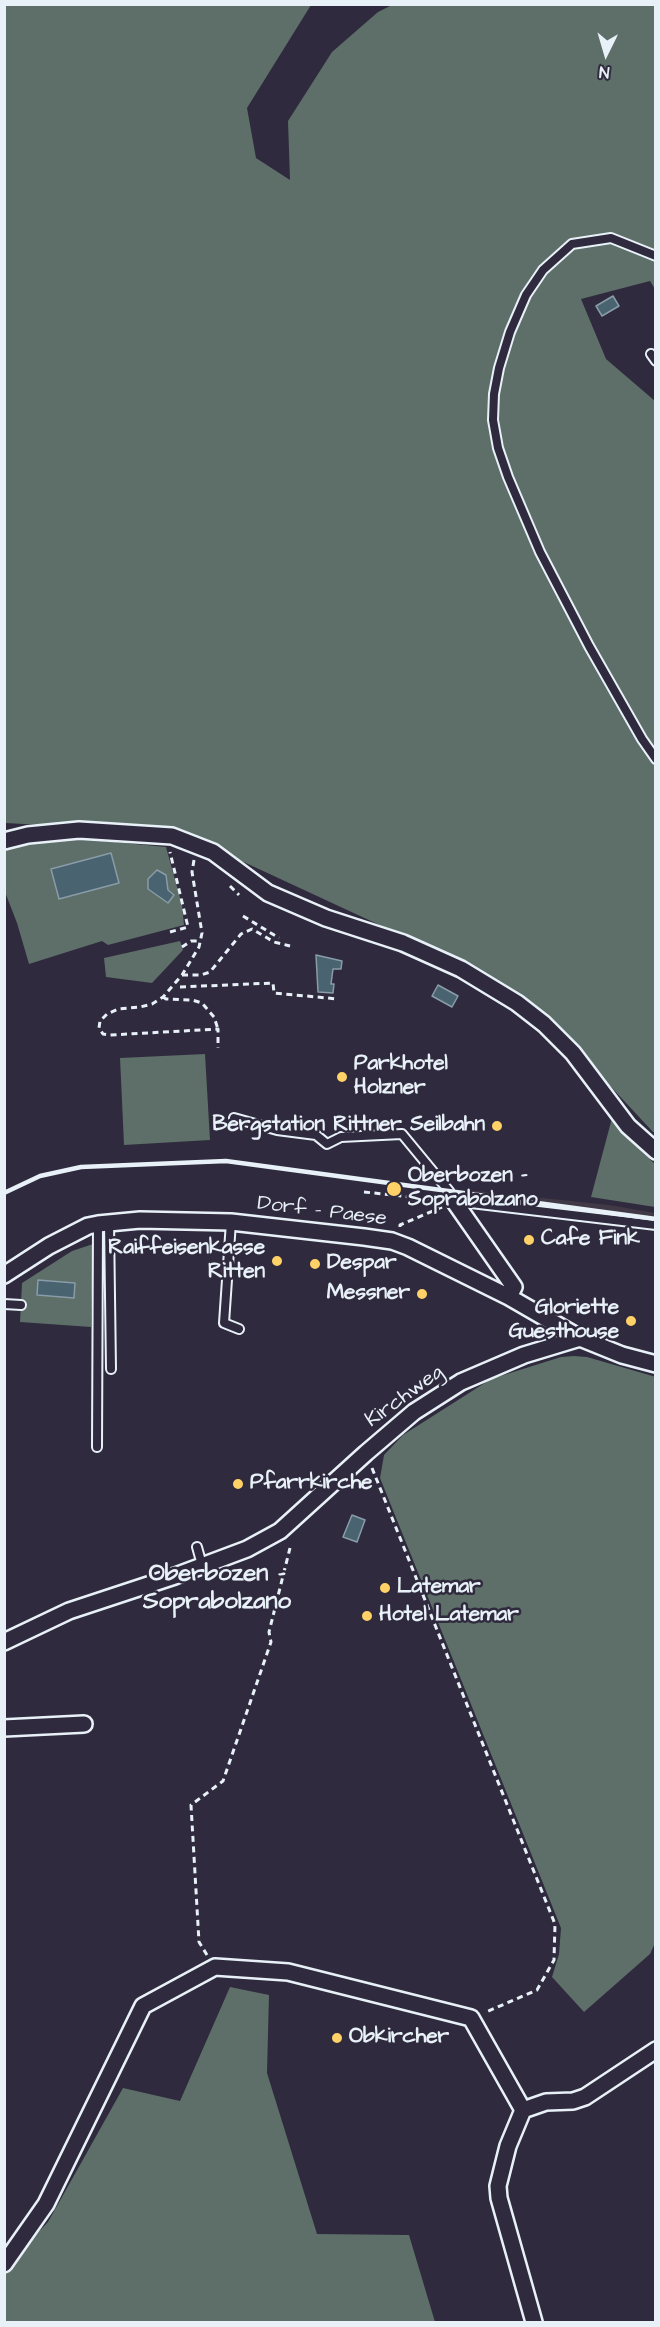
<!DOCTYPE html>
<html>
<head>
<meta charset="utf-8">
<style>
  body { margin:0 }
  #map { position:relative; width:660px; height:2327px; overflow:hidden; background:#2f2a3d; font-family:"Architects Daughter",sans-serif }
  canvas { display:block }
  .frame { position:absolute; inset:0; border:6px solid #e8f1f8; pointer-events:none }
  .north { position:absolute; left:576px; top:24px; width:60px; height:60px; -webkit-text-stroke:4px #2f2a3d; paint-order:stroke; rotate:185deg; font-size:16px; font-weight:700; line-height:24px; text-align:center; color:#e8f1f8 }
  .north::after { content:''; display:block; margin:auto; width:21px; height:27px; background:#e8f1f8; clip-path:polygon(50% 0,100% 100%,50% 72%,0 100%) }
</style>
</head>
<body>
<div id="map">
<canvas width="660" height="2327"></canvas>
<div class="frame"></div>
<div class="north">N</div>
</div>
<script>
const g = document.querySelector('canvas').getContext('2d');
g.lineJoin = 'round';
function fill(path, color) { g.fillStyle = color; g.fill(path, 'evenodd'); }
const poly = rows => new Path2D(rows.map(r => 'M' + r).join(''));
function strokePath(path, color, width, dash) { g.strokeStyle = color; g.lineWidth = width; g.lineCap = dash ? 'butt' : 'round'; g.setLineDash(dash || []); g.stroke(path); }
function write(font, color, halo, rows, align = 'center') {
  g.font = font + ' "Architects Daughter",sans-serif'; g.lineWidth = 5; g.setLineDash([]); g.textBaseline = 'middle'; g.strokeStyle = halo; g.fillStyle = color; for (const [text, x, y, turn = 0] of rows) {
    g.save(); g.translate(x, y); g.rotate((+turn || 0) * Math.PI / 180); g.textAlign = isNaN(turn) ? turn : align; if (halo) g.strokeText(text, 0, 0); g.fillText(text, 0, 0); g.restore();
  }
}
fill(poly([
  [466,1190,609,1205,655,1213,655,1222,465,1199]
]), '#413946');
fill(poly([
  [394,4,655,5,655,289,650,281,581,299,606,359,655,401,655,1132,653,1132,533,1003,455,960,179,832,5,823,4,5,311,5,247,108,256,158,290,180,288,121,332,52,378,12],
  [73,838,166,847,182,905,184,925,108,945,102,941,29,964,17,923,5,892,4,847],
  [180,941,183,950,152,983,106,977,104,958],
  [205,1054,210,1140,124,1145,120,1058],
  [612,1118,623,1134,655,1164,655,1207,591,1197],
  [93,1244,91,1327,20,1322,22,1283,72,1251],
  [574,1356,587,1357,656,1377,655,1943,650,1954,584,2012,552,1977,559,1954,561,1928,380,1478,384,1455,403,1435,491,1379,561,1357],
  [230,1987,269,1995,267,2073,317,2234,409,2235,435,2322,5,2322,4,2268,48,2222,123,2088,180,2101]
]), '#5d6f68');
const water = poly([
  [613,296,619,306,602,316,596,306,613,296],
  [111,853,119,883,59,899,51,869,111,853],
  [157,870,166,875,168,890,174,895,168,903,148,889,148,879,157,870],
  [316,955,342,961,341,969,333,969,331,984,334,984,333,993,318,992,316,955],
  [438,985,458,996,452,1007,432,996,438,985],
  [38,1280,75,1283,74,1298,37,1295,38,1280],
  [352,1515,365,1520,357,1542,343,1537,352,1515]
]);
fill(water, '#4a6371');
strokePath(water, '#899ca7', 1.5);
const lane = poly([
  [656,256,611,238,572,244,543,270,526,295,510,332,499,368,494,394,493,420,498,448,508,477,540,552,589,646,642,739,656,759],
  [651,354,656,361],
  [234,1118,277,1130,316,1135,327,1144,341,1137,402,1134,449,1191,454,1201,656,1225],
  [231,1222,224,1323,239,1329],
  [109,1223,111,1369],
  [4,1304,21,1305],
  [97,1447,98,1224],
  [197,1547,202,1565]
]);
const street = poly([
  [4,841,28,835,79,830,172,836,213,852,268,893,326,918,403,943,461,969,517,1003,544,1024,573,1053,628,1126,656,1151],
  [454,1201,514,1287,509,1297],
  [4,1275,49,1246,88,1226,98,1224,140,1220,231,1222,364,1237,392,1241,408,1247,509,1297,580,1338,622,1355,656,1364],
  [4,1642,69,1611,175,1576,247,1549,280,1531,366,1453,414,1412,461,1382,524,1355,580,1338],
  [4,1728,84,1724],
  [4,2264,46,2204,143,2006,215,1967,288,1972,471,2018,523,2110],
  [534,2322,499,2198,498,2186,508,2146,523,2110,546,2102,573,2101,585,2097,656,2050]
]);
strokePath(lane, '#e8f1f8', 12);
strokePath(street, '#e8f1f8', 20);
strokePath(poly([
  [194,860,192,872,202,933,199,947,182,975,163,997,152,1004,140,1007,118,1009,107,1014,100,1021,99,1028,103,1034,110,1035,218,1029,218,1048],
  [230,886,239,895],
  [243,916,279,938],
  [170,932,188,927,170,852],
  [182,947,191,941,200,941],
  [182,975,201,975,210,972,241,934,252,929,274,942,290,946],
  [180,987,273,983,274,993,338,999],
  [163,997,166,999,192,1000,202,1003,214,1017,218,1029],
  [364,1192,440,1200],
  [400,1227,400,1225,442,1207],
  [372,1468,555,1924,554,1960,537,1990,486,2012],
  [207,1955,199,1942,191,1805,223,1781,271,1642,269,1632,290,1548]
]), '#e8f1f8', 3, [6, 4.5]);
strokePath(lane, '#2f2a3d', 8);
strokePath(street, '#2f2a3d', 15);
strokePath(poly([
  [4,1193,40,1176,81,1167,226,1161,656,1219]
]), '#e8f1f8', 4.5);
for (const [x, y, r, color] of [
  [342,1077,6,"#ffd166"],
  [497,1126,6,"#ffd166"],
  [394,1189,8,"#ffd166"],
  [529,1240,6,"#ffd166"],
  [277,1261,6,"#ffd166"],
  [315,1264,6,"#ffd166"],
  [422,1294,6,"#ffd166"],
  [631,1321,6,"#ffd166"],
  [238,1484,6,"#ffd166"],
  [385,1588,6,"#ffd166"],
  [367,1616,6,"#ffd166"],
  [337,2038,6,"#ffd166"]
]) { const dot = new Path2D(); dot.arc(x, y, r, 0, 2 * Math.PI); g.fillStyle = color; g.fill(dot); strokePath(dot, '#2f2a3d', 2); }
write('bold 21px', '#e8f1f8', '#2f2a3d', [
  ["Parkhotel",354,1065],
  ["Holzner",354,1089],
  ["Bergstation Rittner Seilbahn",485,1126,"right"],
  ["Oberbozen -",408,1177],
  ["Soprabolzano",408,1201],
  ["Cafe Fink",541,1240],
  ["Raiffeisenkasse",265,1249,"right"],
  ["Ritten",265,1273,"right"],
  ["Despar",327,1264],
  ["Messner",410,1294,"right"],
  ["Gloriette",619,1309,"right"],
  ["Guesthouse",619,1333,"right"],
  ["Pfarrkirche",250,1484],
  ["Latemar",397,1588],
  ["Hotel Latemar",379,1616],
  ["Obkircher",349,2038]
], 'left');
write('21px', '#e8f1f8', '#2f2a3d', [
  ["Dorf - Paese",322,1212,7],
  ["Kirchweg",405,1397,-36]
]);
write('bold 24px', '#e8f1f8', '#2f2a3d', [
  ["Oberbozen -",217,1575],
  ["Soprabolzano",217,1603]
]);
</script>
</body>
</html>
